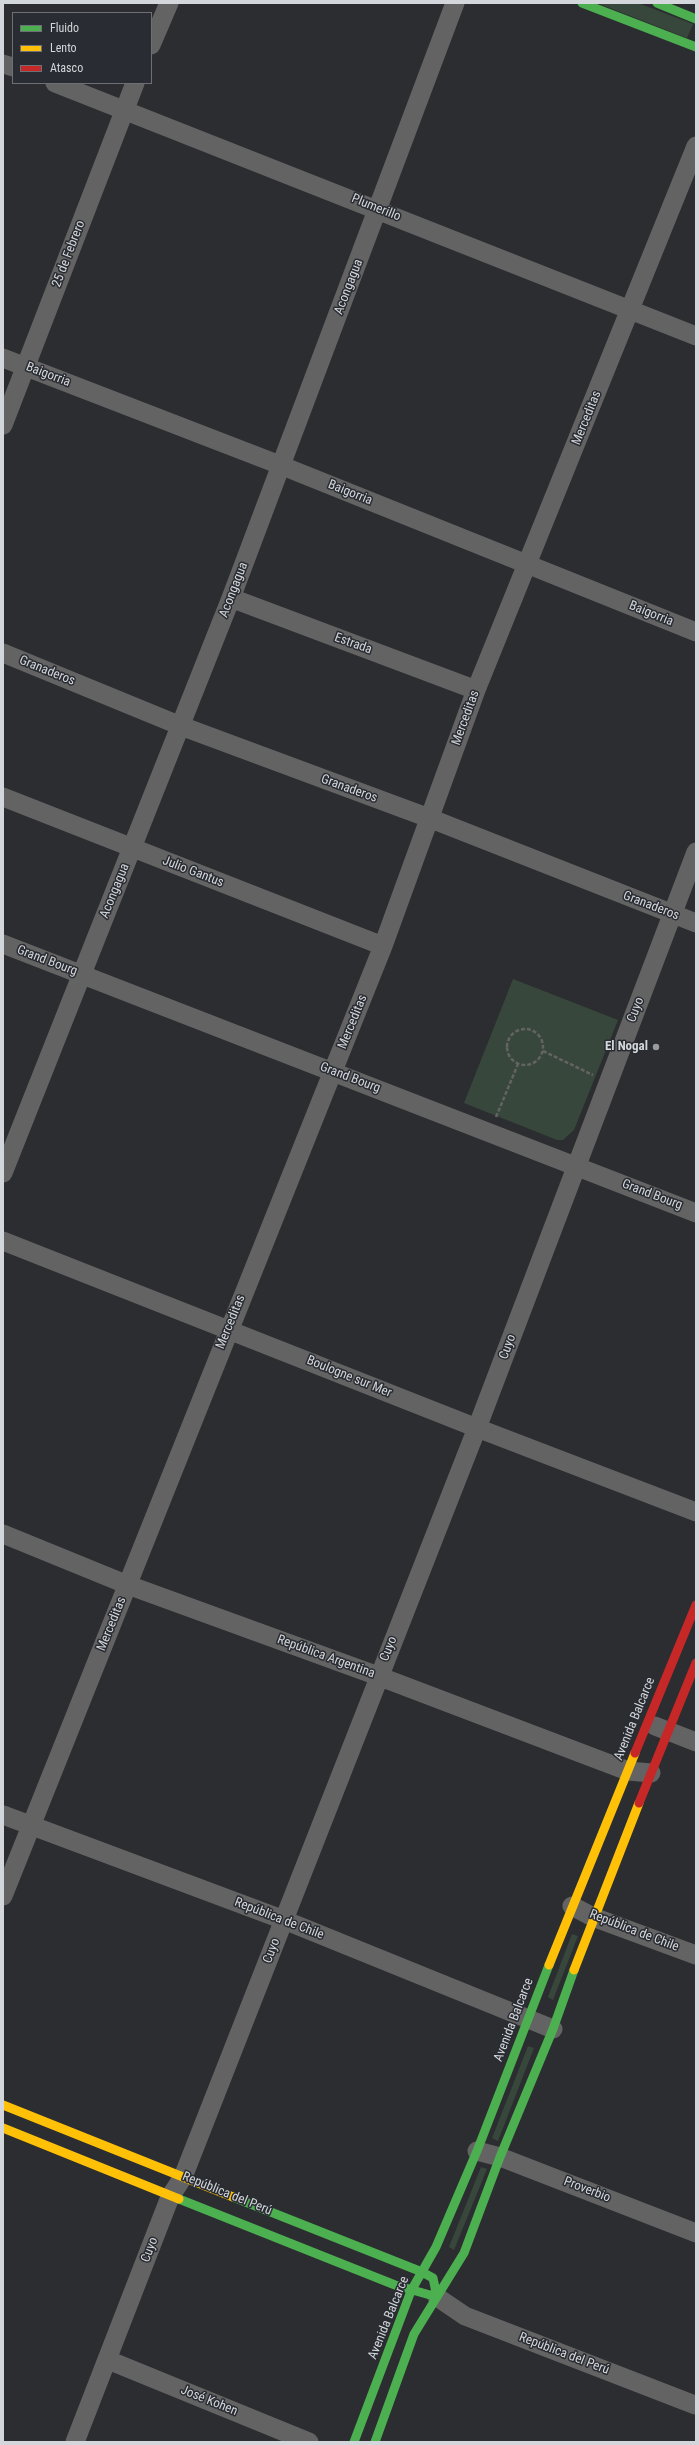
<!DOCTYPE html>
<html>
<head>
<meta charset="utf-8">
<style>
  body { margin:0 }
  #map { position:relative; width:699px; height:2445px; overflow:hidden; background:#2b2d30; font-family:"Roboto Condensed",sans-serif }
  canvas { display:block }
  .frame { position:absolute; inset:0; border:4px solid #d3d6da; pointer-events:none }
  .legend { position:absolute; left:12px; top:12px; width:140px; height:72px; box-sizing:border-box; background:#292c32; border:1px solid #6d7075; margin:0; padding:5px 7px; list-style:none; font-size:12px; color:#d3d6da }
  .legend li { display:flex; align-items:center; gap:8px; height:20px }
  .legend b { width:20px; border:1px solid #6d7075 }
</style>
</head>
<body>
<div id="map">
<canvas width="699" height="2445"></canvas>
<div class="frame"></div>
<ul class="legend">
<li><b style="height:5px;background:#4caf50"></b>Fluido</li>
<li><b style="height:5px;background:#ffc107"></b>Lento</li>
<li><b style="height:5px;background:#c62828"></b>Atasco</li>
</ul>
</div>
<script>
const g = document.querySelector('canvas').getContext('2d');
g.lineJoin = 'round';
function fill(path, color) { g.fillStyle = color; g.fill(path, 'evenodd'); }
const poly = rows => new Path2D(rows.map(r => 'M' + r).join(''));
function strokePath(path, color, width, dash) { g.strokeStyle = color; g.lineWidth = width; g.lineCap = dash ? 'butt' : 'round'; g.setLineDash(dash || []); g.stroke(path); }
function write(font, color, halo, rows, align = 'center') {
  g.font = font + ' "Roboto Condensed",sans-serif'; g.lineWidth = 3; g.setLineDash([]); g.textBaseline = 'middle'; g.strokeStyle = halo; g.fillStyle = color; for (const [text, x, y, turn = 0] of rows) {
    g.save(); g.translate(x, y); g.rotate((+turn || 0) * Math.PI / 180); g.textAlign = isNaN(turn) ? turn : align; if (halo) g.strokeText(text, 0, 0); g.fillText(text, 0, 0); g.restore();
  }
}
fill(poly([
  [597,3,638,3,693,24,687,38],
  [513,979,618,1020,574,1130,563,1140,557,1140,464,1103],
  [572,1934,578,1936,553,2000,548,1997],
  [528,2046,534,2048,498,2141,492,2138],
  [481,2167,487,2169,454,2250,449,2247]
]), '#38473b');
strokePath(poly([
  '507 1047a18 18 0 1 1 36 0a18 18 0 1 1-36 0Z',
  [543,1051,593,1075],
  [496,1117,518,1064]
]), '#636364', 2.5, [4, 2]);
strokePath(poly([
  [151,45,169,3],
  [3,64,13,67],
  [55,83,696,336],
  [3,358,280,465,696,632],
  [3,425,135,83],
  [231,598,476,690],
  [3,653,181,726,429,818,696,923],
  [3,797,383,946],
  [3,944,696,1213],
  [3,1173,231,598,455,3],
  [3,1241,477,1428,696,1512],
  [3,1534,128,1585,378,1676,628,1771,651,1773],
  [655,1726,696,1742],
  [3,1815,284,1920,553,2029],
  [3,1896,383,946,476,690,696,146],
  [572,1906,593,1917,696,1955],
  [477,2151,500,2157,696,2233],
  [437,2297,465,2316,695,2405],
  [108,2360,309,2442],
  [75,2442,170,2197,183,2177,477,1428,696,852]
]), '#646363', 19);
strokePath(poly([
  [582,3,696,47],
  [657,3,696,19],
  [179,2199,395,2285,437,2297,433,2278,422,2272,233,2197],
  [354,2442,411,2291,436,2247,477,2151,549,1965],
  [375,2442,414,2334,464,2253,500,2157,553,2029,574,1970]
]), '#4caf50', 9);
strokePath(poly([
  [549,1965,635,1753],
  [574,1970,639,1803],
  [3,2105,233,2197],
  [3,2128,179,2199]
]), '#ffc107', 9);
strokePath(poly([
  [635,1753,696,1605],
  [639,1803,696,1663]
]), '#c62828', 9);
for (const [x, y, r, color] of [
  [656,1047,4,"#989b9e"]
]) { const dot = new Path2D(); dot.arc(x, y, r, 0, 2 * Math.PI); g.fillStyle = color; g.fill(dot); strokePath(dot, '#292c32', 1.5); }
write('13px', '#d3d6da', '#292c32', [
  ["Plumerillo",376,208,22],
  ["25 de Febrero",69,254,-69],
  ["Acongagua",349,287,-69],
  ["Baigorria",48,375,21],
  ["Merceditas",587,418,-68],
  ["Baigorria",350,493,22],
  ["Acongagua",234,590,-69],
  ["Baigorria",651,614,22],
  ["Estrada",353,644,20],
  ["Granaderos",47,671,22],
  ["Merceditas",466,718,-70],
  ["Granaderos",349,789,20],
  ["Julio Gantus",193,872,21],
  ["Acongagua",115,891,-68],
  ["Granaderos",651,906,21],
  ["Grand Bourg",47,961,21],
  ["Cuyo",636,1010,-69],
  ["Merceditas",353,1022,-68],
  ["Grand Bourg",350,1078,21],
  ["Grand Bourg",652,1195,21],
  ["Merceditas",231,1322,-68],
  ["Cuyo",508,1347,-70],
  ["Boulogne sur Mer",349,1377,22],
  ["Merceditas",112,1624,-68],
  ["Cuyo",389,1649,-68],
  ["República Argentina",326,1657,20],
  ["Avenida Balcarce",635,1719,-68],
  ["República de Chile",279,1919,21],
  ["República de Chile",634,1931,21],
  ["Cuyo",272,1951,-69],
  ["Avenida Balcarce",514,2020,-69],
  ["Proverbio",587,2190,21],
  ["República del Perú",227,2194,22],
  ["Cuyo",150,2250,-69],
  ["Avenida Balcarce",389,2318,-68],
  ["República del Perú",564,2354,21],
  ["José Kohen",209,2401,22]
]);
write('bold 13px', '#d3d6da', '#292c32', [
  ["El Nogal",648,1047]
], 'right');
</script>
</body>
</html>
